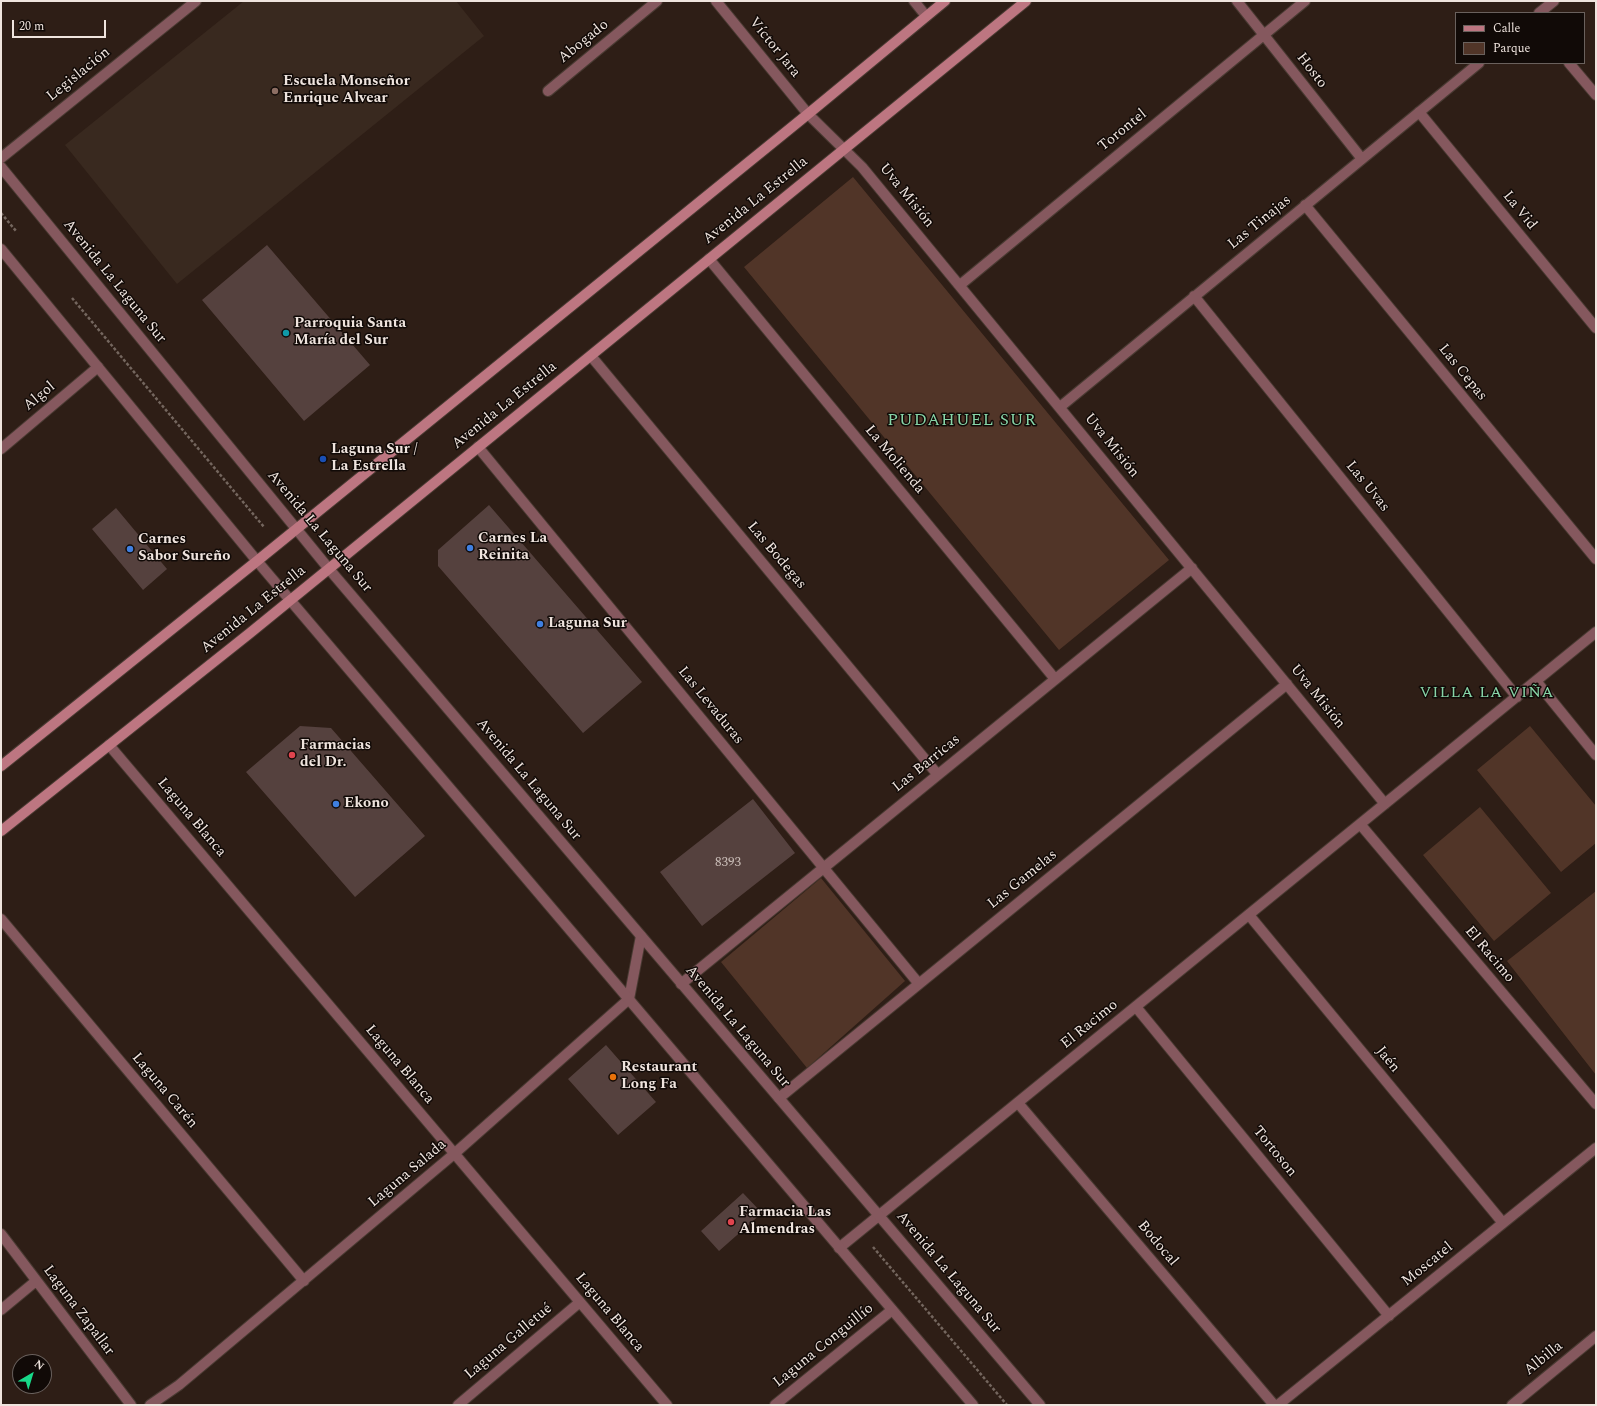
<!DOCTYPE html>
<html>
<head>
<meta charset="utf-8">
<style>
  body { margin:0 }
  #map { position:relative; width:1597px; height:1406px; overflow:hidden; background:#2e1e16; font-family:Spectral,serif }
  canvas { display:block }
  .frame { position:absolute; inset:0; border:2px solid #efe4de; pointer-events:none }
  .legend { position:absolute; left:1455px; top:12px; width:130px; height:52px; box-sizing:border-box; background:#110a07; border:1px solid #6a615d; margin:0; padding:5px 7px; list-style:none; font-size:12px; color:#efe4de }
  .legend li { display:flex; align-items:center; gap:8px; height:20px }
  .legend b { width:20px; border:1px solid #6a615d }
  .north { position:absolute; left:12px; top:1354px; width:40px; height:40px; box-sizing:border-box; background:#110a07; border:1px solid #6a615d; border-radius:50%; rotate:38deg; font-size:11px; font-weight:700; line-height:16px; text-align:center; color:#efe4de }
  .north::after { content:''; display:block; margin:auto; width:14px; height:18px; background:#18d989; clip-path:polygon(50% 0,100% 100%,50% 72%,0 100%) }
  .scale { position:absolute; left:12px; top:20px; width:94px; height:18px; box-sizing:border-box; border:2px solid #efe4de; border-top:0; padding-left:5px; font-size:12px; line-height:14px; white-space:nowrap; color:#efe4de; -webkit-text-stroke:3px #110a07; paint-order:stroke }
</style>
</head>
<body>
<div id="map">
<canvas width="1597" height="1406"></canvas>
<div class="frame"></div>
<ul class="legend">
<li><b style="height:5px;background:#bd7681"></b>Calle</li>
<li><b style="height:11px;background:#513528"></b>Parque</li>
</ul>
<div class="north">N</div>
<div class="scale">20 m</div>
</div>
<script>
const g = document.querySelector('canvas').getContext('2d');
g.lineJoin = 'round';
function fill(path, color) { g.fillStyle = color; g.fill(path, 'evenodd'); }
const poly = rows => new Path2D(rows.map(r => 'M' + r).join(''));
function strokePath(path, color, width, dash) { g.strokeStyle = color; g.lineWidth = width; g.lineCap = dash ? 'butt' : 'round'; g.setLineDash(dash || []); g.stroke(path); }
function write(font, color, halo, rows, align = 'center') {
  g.font = font + ' Spectral,serif'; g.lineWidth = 3; g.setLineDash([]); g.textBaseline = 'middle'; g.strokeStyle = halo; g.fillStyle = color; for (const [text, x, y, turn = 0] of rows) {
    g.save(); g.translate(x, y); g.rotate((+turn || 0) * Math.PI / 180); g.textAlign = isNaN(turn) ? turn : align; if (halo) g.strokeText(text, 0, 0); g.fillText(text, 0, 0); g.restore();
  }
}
fill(poly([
  [244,1,456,1,484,36,177,284,65,145]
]), '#39291f');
fill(poly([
  [853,177,1169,560,1059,650,744,267],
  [1530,726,1596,806,1596,843,1561,872,1477,770],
  [1480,807,1551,893,1494,941,1423,855],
  [821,878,905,981,807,1068,721,962],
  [1596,891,1596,1075,1507,961]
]), '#513528');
fill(poly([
  [267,245,370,365,304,421,202,300],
  [489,505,642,682,583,733,438,566,438,550],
  [116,508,167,569,143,590,92,529],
  [300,726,331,728,425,836,355,897,246,772],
  [753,799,795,853,702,926,660,872],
  [606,1045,656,1102,618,1135,568,1079],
  [743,1193,762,1213,719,1251,701,1231]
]), '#55413e');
const minor = poly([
  [716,1,808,114,862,167,1385,804],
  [914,1,926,16],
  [1237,1,1362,159],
  [1539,13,1554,1],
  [1569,63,1596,95],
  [548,91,657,1],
  [1419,112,1596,328],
  [1,158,196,1],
  [1305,205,1596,559],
  [709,259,1055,679],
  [960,285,1305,1],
  [1194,296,1517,697],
  [591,356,938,775],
  [1060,407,1479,63],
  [478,447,919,984],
  [1,449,98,367],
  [1536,681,1596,755],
  [109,745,667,1405],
  [1360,824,1596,1104],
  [1249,915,1503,1223],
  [1,919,304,1281],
  [681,984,1192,568],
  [1136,1007,1389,1316],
  [779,1098,1287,684],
  [1018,1103,1274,1405],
  [1,1234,131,1405],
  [839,1248,1596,632],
  [1,1310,36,1281],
  [150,1405,179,1385,454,1154,629,999,641,936],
  [458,1405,580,1302],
  [775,1405,892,1310],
  [1278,1405,1596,1148],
  [1512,1405,1596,1336]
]);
const tertiary = poly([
  [1,167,329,569,1040,1405],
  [1,249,257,561,973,1405]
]);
const secondary = poly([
  [1,766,257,561,808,114,945,1],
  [1,831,250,633,1026,1]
]);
strokePath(minor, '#493a32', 12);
strokePath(tertiary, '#493a32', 12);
strokePath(secondary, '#493a32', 12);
strokePath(poly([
  [1,213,16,231],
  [72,298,264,527],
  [873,1247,1007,1405]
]), '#74665e', 2.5, [3, 2]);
strokePath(minor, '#85585e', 10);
strokePath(tertiary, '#85585e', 10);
strokePath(secondary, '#bd7681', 10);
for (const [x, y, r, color] of [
  [275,91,4,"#8d6e63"],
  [286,333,4,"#0f9aa8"],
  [323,459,4,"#1a4fb4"],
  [470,548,4,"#3f7fe0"],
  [130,549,4,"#3f7fe0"],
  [540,624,4,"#3f7fe0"],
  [292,755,4,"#e0444e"],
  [336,804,4,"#3f7fe0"],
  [613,1077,4,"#e8710a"],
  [731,1222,4,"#e0444e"]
]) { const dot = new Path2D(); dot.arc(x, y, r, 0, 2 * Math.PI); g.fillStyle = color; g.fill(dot); strokePath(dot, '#110a07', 1.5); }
write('13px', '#c8bbb6', null, [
  ["8393",728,863]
]);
write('15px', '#efe4de', '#110a07', [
  ["Abogado",584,42,-39],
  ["Víctor Jara",774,48,51],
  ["Hosto",1311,71,52],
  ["Legislación",79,75,-39],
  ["Torontel",1123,131,-39],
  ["Uva Misión",906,196,51],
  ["Avenida La Estrella",756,201,-39],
  ["La Vid",1519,211,51],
  ["Las Tinajas",1260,223,-39],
  ["Avenida La Laguna Sur",114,282,51],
  ["Las Cepas",1462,373,51],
  ["Algol",40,397,-40],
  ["Avenida La Estrella",505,406,-39],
  ["Uva Misión",1111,446,51],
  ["La Molienda",894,460,50],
  ["Las Uvas",1367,487,51],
  ["Avenida La Laguna Sur",319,532,50],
  ["Las Bodegas",776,556,50],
  ["Avenida La Estrella",254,610,-39],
  ["Uva Misión",1317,697,51],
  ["Las Levaduras",710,706,51],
  ["Las Barricas",927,764,-39],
  ["Avenida La Laguna Sur",528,780,50],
  ["Laguna Blanca",191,818,50],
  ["Las Gamelas",1023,880,-39],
  ["El Racimo",1489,955,50],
  ["El Racimo",1090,1025,-39],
  ["Avenida La Laguna Sur",737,1027,50],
  ["Jaén",1387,1060,51],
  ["Laguna Blanca",399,1065,50],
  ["Laguna Carén",164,1091,50],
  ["Tortoson",1274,1152,51],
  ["Laguna Salada",408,1174,-40],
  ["Bodocal",1157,1244,50],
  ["Moscatel",1428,1265,-39],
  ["Avenida La Laguna Sur",948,1273,50],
  ["Laguna Zapallar",78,1311,53],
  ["Laguna Blanca",609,1313,50],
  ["Laguna Galletué",509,1342,-40],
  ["Laguna Conguillío",824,1346,-39],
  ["Albilla",1544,1359,-39]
]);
write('bold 15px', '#efe4de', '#110a07', [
  ["Escuela Monseñor",283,82],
  ["Enrique Alvear",283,99],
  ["Parroquia Santa",294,324],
  ["María del Sur",294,341],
  ["Laguna Sur /",331,450],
  ["La Estrella",331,467],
  ["Carnes La",478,539],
  ["Reinita",478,556],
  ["Carnes",138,540],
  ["Sabor Sureño",138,557],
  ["Laguna Sur",548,624],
  ["Farmacias",300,746],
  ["del Dr.",300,763],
  ["Ekono",344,804],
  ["Restaurant",621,1068],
  ["Long Fa",621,1085],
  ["Farmacia Las",739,1213],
  ["Almendras",739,1230]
], 'left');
g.letterSpacing = '1px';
write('16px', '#88d5a8', '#110a07', [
  ["VILLA LA VIÑA",1487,694]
]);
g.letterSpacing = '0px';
g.letterSpacing = '1px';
write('17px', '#88d5a8', '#110a07', [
  ["PUDAHUEL SUR",962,422]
]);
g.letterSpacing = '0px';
</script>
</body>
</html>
